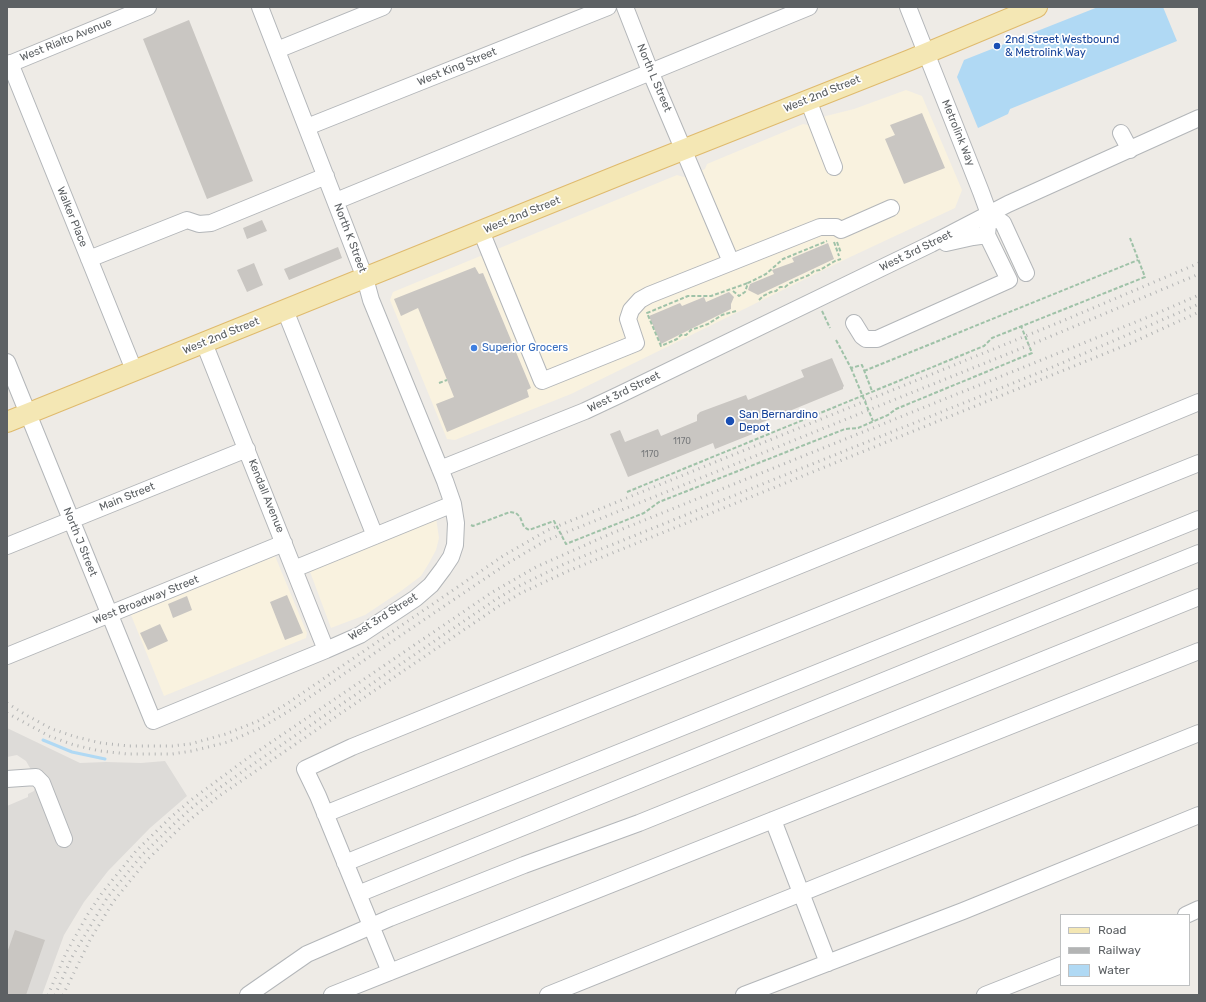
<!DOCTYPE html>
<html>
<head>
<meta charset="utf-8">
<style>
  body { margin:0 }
  #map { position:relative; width:1206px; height:1002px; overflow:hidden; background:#eeebe6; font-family:Rubik,sans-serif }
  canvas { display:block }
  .frame { position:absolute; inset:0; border:8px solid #5d6164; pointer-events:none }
  .legend { position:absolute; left:1060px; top:914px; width:130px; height:72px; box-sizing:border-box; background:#fff; border:1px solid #bec0c1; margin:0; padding:5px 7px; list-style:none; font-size:12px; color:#5d6164 }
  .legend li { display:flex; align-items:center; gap:8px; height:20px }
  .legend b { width:20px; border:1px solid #bec0c1 }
</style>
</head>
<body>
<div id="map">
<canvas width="1206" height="1002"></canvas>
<div class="frame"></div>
<ul class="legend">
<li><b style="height:5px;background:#f4e7b4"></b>Road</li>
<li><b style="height:5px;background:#b3b4b4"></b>Railway</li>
<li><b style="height:11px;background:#b0d9f4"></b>Water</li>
</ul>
</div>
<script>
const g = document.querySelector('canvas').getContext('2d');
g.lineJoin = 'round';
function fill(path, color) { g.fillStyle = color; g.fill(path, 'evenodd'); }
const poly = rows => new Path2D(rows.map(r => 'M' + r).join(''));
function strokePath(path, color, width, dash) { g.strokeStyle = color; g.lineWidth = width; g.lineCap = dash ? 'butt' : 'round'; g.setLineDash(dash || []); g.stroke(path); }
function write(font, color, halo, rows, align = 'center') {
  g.font = font + ' Rubik,sans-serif'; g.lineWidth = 3.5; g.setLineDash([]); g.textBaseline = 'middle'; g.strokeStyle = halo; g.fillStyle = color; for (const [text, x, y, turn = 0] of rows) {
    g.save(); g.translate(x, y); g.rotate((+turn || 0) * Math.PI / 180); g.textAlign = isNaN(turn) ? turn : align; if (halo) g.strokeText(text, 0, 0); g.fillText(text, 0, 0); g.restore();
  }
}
fill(poly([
  [906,90,922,96,962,190,955,208,846,259,571,394,455,440,447,439,390,300,393,292,677,175,684,177,705,169,707,164,803,124,808,125,826,116,854,109],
  [436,517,439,538,436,550,429,563,421,576,401,591,365,615,331,628,309,569],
  [275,556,307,633,306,638,164,696,131,615]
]), '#f9f2df');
fill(poly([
  [7,728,80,763,106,762,141,763,165,761,187,796,150,828,108,871,84,902,64,935,42,995,7,995,7,806,28,797,28,794,34,791,35,786,33,773,26,761,17,755,7,757]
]), '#dddbd8');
fill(poly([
  [1098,7,1163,7,1177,41,1010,109,1008,114,978,128,957,77,964,60]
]), '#b0d9f4');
strokePath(poly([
  [43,740,72,752,105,759]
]), '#b0d9f4', 3);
fill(poly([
  [189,20,253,181,207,199,143,39],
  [922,113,945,168,904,184,885,139,895,135,890,125],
  [262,220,267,231,247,239,243,228],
  [828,243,834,259,758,295,748,290,750,284,774,274,772,270,794,262,792,258],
  [338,247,342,258,289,280,284,269],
  [254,263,263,285,247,292,237,270],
  [475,267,479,274,483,273,531,388,527,390,529,397,447,432,436,404,454,397,418,308,401,316,394,299],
  [729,292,734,297,731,304,731,309,661,344,649,316,680,303,682,306,704,297,706,302],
  [832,358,844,386,843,387,843,389,753,426,755,433,715,449,713,443,628,477,610,434,620,430,625,442,658,429,661,436,697,421,697,415,700,412,746,395,748,400,804,377,801,370],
  [287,595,303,633,285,640,270,602],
  [187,596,192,610,173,618,168,604],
  [160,624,168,641,148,650,140,633],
  [15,930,45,940,26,995,7,995,7,953]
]), '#c9c6c2');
const minor = poly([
  [625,7,650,71,731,262],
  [277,50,383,7],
  [10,63,134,370],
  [7,65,148,7],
  [808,100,834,167],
  [307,127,608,7],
  [1121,133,1130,150],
  [336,201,809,7],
  [989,214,1003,223,1026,273],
  [481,231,542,381,636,343,628,319,631,310,640,300,649,295,820,227,836,227,841,230,891,208],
  [946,243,973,237,987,235],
  [89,259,187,220,199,224,211,223,326,176],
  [285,310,375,536],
  [854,323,862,336,866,339,877,339,1009,280,987,235,989,214,981,192,908,7],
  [204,343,326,650],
  [7,362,153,721,326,650,360,635,416,598,431,585,443,569,451,557,455,545,456,523,453,504,445,481,371,300,365,278,260,7],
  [440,469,585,411,619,395,931,244,1008,204,1199,118],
  [7,546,247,449],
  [294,569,453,504],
  [7,656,284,543],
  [7,779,36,777,42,783,64,839],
  [325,814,1199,463],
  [773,820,828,963],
  [345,863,1199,519],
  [358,894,1199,553],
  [1186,915,1199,909],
  [390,972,318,796,305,769,352,747,1027,473,1199,402],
  [248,995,307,954,390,918,524,865,639,823,1199,597],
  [332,995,1199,651],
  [548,995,1199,733],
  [744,995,963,911,1199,815],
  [985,995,1061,965]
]);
const major = poly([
  [7,422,622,174,910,60,1037,7]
]);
strokePath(minor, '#b3b6b9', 18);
strokePath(major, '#dfba6d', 22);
strokePath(poly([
  [834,242,839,256],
  [837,242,841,253],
  [733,291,739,296,745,292,748,283,766,274,783,259,827,241],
  [759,300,763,296,771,292,776,291,780,287,785,287,790,283,809,275,814,271,820,270,835,261,841,259],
  [736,311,722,315,708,324,691,330,686,335,681,335,677,339,661,346,647,313,688,296,711,296,748,283],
  [822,311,830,328],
  [836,340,851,368,862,365,872,391],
  [864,371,1138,260],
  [439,383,447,380],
  [627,492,984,346,992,338,1145,277,1130,238],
  [471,525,473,526,510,512,516,513,520,517,524,527,529,530,554,521,566,544,644,513,659,502,845,429,858,428,888,415,896,409,1032,353,1021,326]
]), '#9fc2a8', 2, [4, 2]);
strokePath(minor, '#fff', 16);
strokePath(major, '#f4e7b4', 20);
strokePath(poly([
  [7,703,26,715,52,729,76,737,101,743,129,746,172,746,190,744,226,734,258,721,285,705,503,556,548,530,1060,322,1199,263],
  [7,713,49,736,74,745,100,751,128,754,172,754,192,751,228,742,262,727,289,711,508,563,545,541,1042,340,1199,274],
  [48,995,66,953,88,914,102,893,136,851,171,817,191,800,245,760,491,593,536,567,610,534,1153,315,1199,295],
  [55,995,72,957,107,898,142,855,176,822,195,805,249,767,495,600,517,587,564,564,1048,369,1199,304],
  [63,995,90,940,113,902,147,860,181,827,219,796,499,606,521,593,568,571,1131,343,1199,312]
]), '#b3b4b4', 3, [1, 5]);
strokePath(poly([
  [851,368,873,421]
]), '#9fc2a8', 2, [4, 2]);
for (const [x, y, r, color] of [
  [997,46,4,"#1a4fb4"],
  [474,348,4,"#3f7fe0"],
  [730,421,5,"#1a4fb4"]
]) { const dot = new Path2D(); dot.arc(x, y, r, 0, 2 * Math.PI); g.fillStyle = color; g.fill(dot); strokePath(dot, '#fff', 1.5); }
write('9px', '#787a7c', null, [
  ["1170",682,441],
  ["1170",650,454]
]);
write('11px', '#5d6164', '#fff', [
  ["West Rialto Avenue",66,40,-22],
  ["West King Street",457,67,-22],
  ["North L Street",654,78,67],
  ["West 2nd Street",822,94,-22],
  ["Metrolink Way",958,133,68],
  ["West 2nd Street",522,215,-22],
  ["Walker Place",72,217,68],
  ["North K Street",350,238,69],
  ["West 3rd Street",916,251,-26],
  ["West 2nd Street",221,336,-22],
  ["West 3rd Street",624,392,-26],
  ["Kendall Avenue",266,496,68],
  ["Main Street",127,497,-22],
  ["North J Street",80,542,68],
  ["West Broadway Street",146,600,-22],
  ["West 3rd Street",383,617,-32]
]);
write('11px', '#164399', '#fff', [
  ["2nd Street Westbound",1005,40],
  ["& Metrolink Way",1005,53],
  ["San Bernardino",739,415],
  ["Depot",739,428]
], 'left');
write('11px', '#366cbe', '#fff', [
  ["Superior Grocers",482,348]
], 'left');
</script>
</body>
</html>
